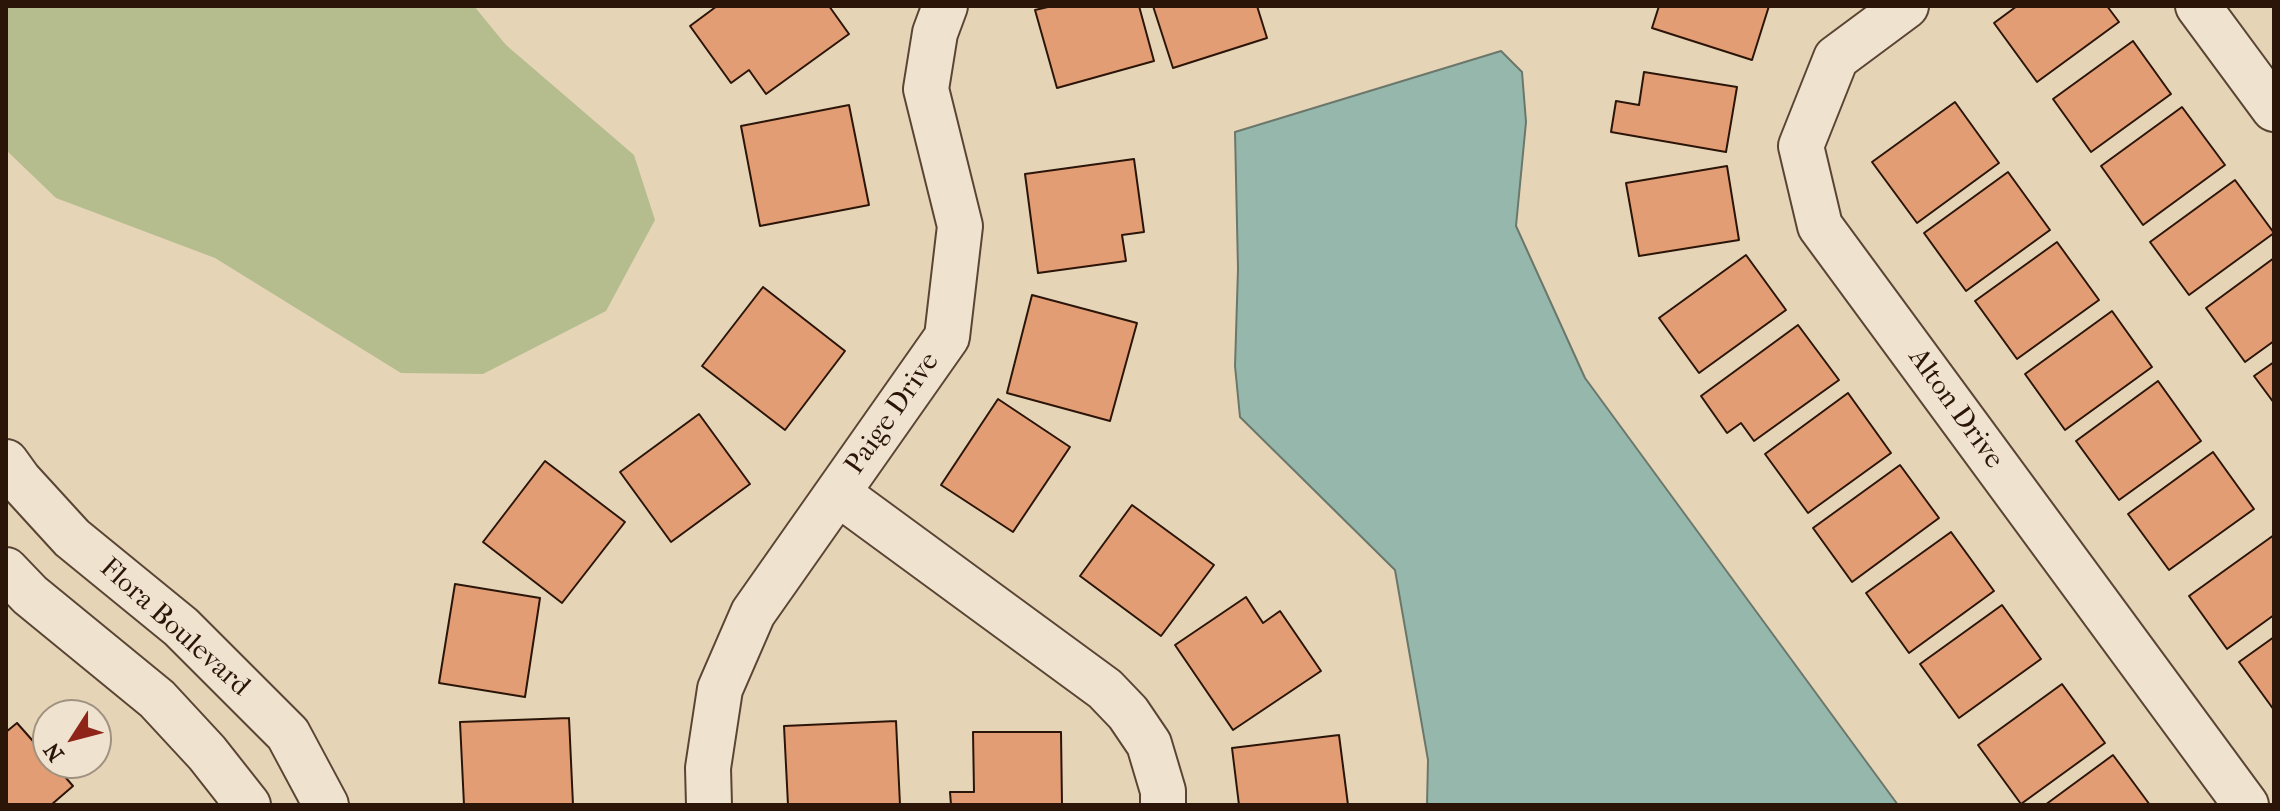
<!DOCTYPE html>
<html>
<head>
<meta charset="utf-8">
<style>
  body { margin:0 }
  #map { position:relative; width:2280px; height:811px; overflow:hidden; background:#e6d4b7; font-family:"IM FELL French Canon",serif }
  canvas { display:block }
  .frame { position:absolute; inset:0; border:8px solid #2b1509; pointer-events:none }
  .north { position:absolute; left:32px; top:699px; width:80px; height:80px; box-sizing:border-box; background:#efe3d0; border:2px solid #a19180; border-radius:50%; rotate:234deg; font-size:22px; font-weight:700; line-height:32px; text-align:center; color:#2b1509 }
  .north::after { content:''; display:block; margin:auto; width:28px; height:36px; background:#8f2418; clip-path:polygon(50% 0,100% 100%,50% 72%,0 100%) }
</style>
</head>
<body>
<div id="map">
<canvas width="2280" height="811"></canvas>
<div class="frame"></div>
<div class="north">N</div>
</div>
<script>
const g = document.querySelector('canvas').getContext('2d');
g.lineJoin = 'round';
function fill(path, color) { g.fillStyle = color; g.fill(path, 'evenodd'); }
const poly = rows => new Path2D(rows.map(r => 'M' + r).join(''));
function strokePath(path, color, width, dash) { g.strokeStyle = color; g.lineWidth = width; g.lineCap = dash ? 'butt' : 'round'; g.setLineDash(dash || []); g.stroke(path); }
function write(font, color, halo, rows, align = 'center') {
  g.font = font + ' "IM FELL French Canon",serif'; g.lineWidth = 7; g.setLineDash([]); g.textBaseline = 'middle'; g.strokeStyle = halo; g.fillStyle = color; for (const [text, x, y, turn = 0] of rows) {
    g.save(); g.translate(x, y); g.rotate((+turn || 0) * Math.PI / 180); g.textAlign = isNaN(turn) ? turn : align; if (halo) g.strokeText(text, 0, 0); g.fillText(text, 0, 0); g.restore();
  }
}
fill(poly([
  [6,6,474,6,506,45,634,155,655,220,606,311,483,374,401,373,215,258,56,198,6,150]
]), '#b5bd8e');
const water = poly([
  [1501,51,1522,72,1526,122,1516,226,1585,378,1898,805,1427,805,1428,760,1395,570,1240,417,1235,366,1238,269,1235,132,1501,51]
]);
fill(water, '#96b8ac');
strokePath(water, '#6b776b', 2);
const building = poly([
  [717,6,829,6,849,34,766,94,749,70,731,83,690,26,717,6],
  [1052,6,1139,6,1154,61,1057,88,1035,10,1052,6],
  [1153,6,1257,6,1267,38,1173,68,1153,6],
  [1659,6,1769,6,1752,60,1652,28,1659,6],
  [2017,6,2107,6,2119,22,2037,82,1994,23,2017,6],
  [2133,41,2171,94,2091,152,2053,99,2133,41],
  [1644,72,1737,87,1726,152,1611,132,1616,101,1639,105,1644,72],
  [1955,102,1999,163,1917,223,1872,162,1955,102],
  [849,105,869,205,760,226,741,126,849,105],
  [2182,107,2225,165,2143,225,2101,166,2182,107],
  [1134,159,1144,232,1122,235,1126,261,1038,273,1025,174,1134,159],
  [1727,166,1739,240,1639,256,1626,183,1727,166],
  [2008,172,2050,230,1966,291,1924,233,2008,172],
  [2235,180,2274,233,2189,295,2150,242,2235,180],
  [2057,242,2099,300,2017,359,1975,301,2057,242],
  [1746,255,1786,310,1699,373,1659,318,1746,255],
  [2274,258,2274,341,2245,362,2206,308,2274,258],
  [763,287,845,351,785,430,702,366,763,287],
  [1032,295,1137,323,1110,421,1007,393,1032,295],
  [2112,311,2152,367,2065,430,2025,374,2112,311],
  [1798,325,1839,380,1754,441,1741,423,1727,433,1701,396,1798,325],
  [2274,362,2274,403,2254,376,2274,362],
  [2158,381,2201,441,2119,500,2076,441,2158,381],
  [1848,393,1891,453,1808,513,1765,454,1848,393],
  [998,399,1070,447,1013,532,941,485,998,399],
  [699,414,750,484,671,542,620,472,699,414],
  [2213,452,2254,509,2169,570,2128,514,2213,452],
  [545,461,625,522,562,603,483,542,545,461],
  [1900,465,1939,518,1852,582,1813,528,1900,465],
  [1132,505,1214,565,1161,636,1080,576,1132,505],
  [1951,532,1994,591,1909,653,1866,593,1951,532],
  [2274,535,2274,615,2227,649,2189,596,2274,535],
  [455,584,540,598,525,697,439,683,455,584],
  [1246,597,1263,623,1280,611,1321,671,1233,730,1175,645,1246,597],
  [2002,605,2041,659,1959,718,1920,664,2002,605],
  [2274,637,2274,710,2239,662,2274,637],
  [2062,684,2105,743,2021,804,1978,745,2062,684],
  [569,718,573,805,464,805,460,722,569,718],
  [896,721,900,805,788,805,784,726,896,721],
  [17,723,48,758,48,763,53,763,73,786,51,805,6,805,6,732,17,723],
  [973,732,1061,732,1062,805,951,805,950,792,974,792,973,732],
  [1339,735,1348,805,1239,805,1232,748,1339,735],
  [2113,755,2150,805,2045,805,2113,755]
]);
fill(building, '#e39d74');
strokePath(building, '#2b1509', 2);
const minor = poly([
  [1906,6,1836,58,1801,146,1820,226,2246,805],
  [2198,6,2274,109],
  [6,462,19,480,72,538,181,627,288,734,326,805],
  [839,494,1105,689,1128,713,1149,744,1163,791,1163,805],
  [6,570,30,595,157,699,207,753,248,805],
  [709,805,708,768,720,689,753,613,947,337,960,226,926,89,935,33,945,6]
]);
strokePath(minor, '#5a4534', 48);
strokePath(minor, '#efe3d0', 44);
write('28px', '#2b1509', '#efe3d0', [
  ["Alton Drive",1955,409,54],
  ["Paige Drive",893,414,-55],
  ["Flora Boulevard",174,628,42]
]);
</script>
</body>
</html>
